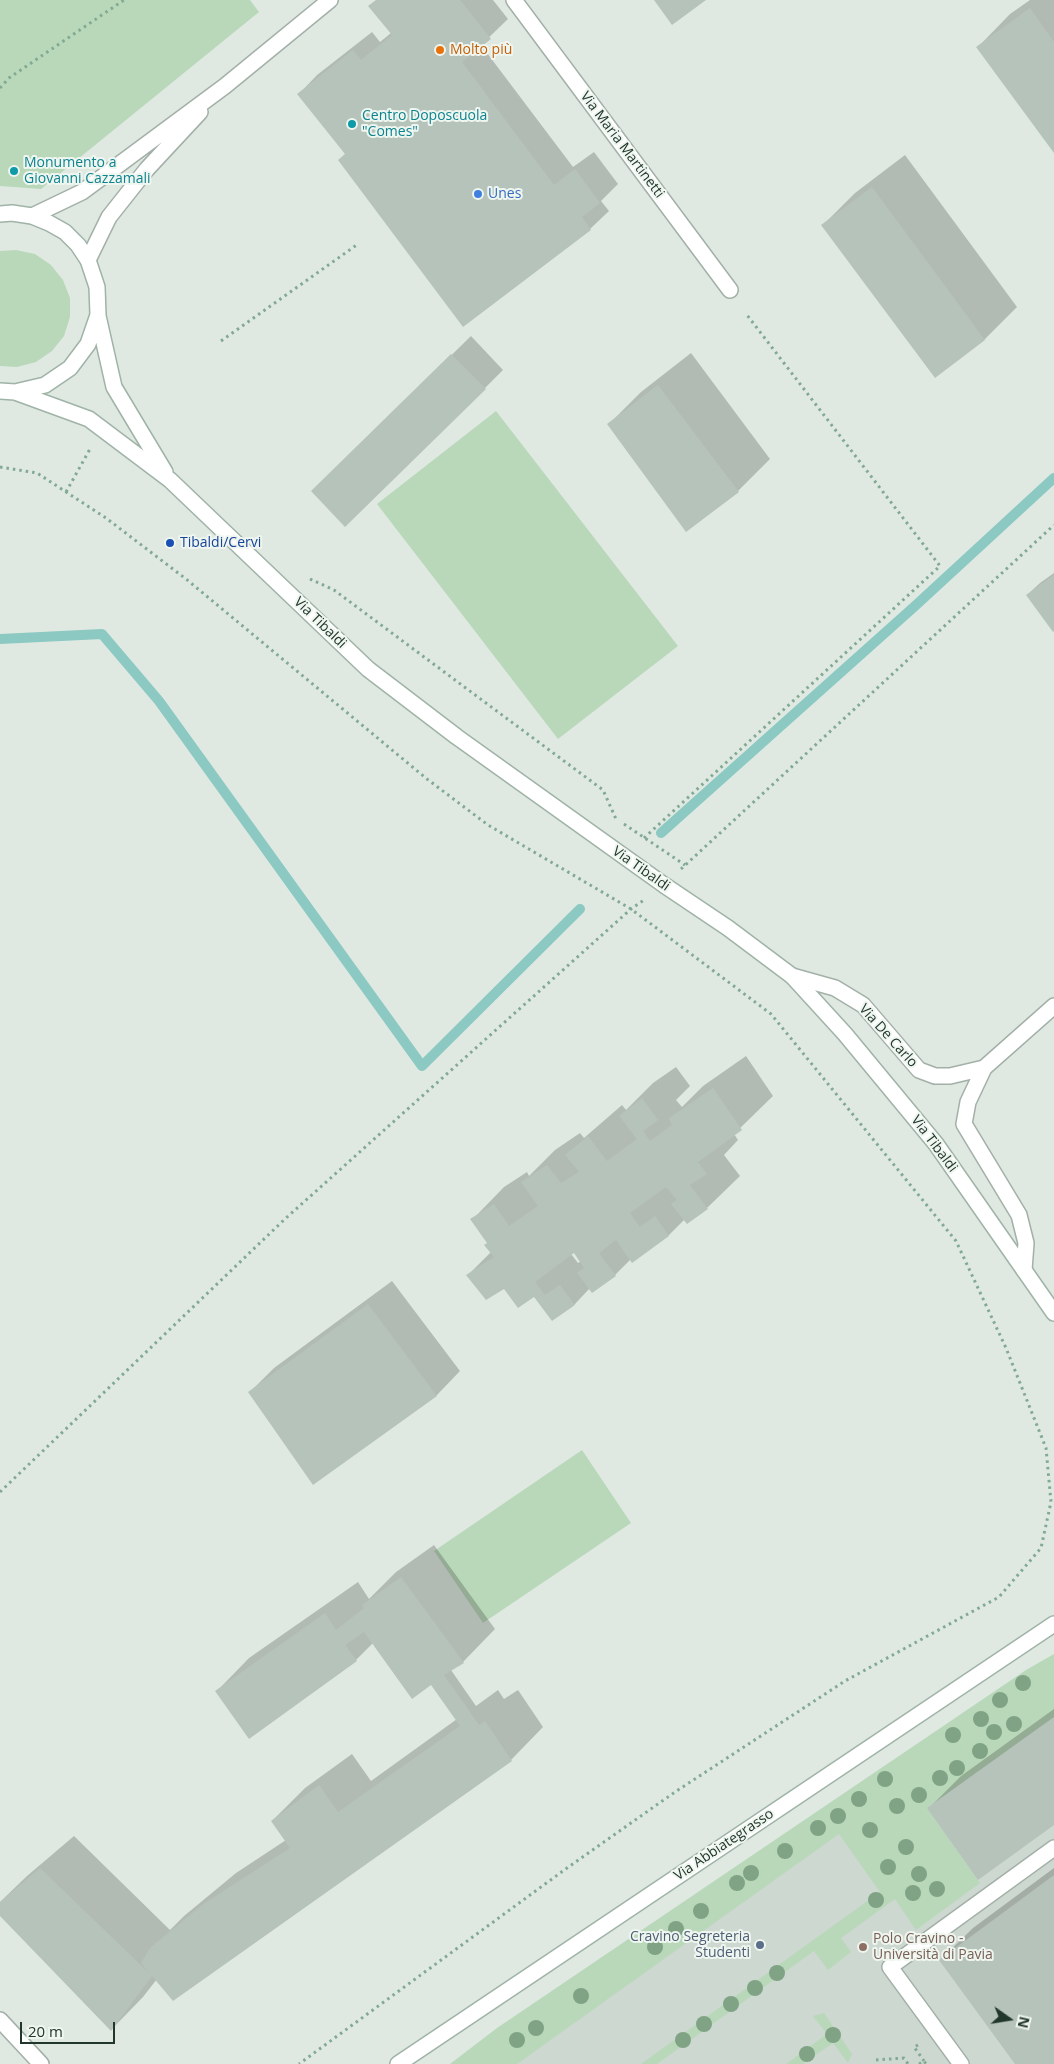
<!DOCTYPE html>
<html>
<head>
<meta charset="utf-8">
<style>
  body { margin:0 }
  #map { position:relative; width:1054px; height:2064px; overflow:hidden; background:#dfe9e2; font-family:"Open Sans",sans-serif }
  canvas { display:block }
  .north { position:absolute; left:984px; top:1994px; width:50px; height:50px; -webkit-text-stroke:4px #eff6f0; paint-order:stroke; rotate:103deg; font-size:14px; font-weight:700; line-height:20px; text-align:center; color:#22372c }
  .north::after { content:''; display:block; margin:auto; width:18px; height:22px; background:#22372c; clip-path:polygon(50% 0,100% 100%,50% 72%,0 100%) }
  .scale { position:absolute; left:20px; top:2022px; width:95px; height:22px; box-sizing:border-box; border:2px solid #22372c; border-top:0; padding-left:6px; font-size:15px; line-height:18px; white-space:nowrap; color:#22372c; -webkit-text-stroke:4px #eff6f0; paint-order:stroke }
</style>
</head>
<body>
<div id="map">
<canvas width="1054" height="2064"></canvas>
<div class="north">N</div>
<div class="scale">20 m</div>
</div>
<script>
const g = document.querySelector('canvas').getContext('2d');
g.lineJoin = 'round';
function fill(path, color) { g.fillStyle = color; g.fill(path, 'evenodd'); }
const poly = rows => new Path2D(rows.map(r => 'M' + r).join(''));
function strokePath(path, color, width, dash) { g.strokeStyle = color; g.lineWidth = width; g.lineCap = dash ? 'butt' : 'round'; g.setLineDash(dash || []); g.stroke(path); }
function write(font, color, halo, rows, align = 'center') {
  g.font = font + ' "Open Sans",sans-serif'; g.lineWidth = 4; g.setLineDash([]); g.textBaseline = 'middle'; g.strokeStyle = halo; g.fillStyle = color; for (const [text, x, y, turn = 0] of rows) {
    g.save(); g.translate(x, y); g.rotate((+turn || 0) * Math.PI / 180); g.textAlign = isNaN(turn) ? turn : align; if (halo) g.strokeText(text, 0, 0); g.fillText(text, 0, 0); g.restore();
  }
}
fill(poly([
  [1054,1681,1054,2064,507,2064]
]), '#cdd8d0');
fill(poly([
  [0,0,250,0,259,12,41,189,0,186],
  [16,250,35,254,51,265,63,280,70,298,70,317,64,336,52,351,36,362,17,367,0,366,0,251],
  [496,411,678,646,558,739,377,504],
  [582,1450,631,1523,483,1623,434,1551],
  [1054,1654,1054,1717,927,1808,980,1883,916,1930,895,1899,841,1938,851,1952,828,1970,814,1951,657,2064,641,2064,880,1892,839,1834,517,2064,450,2064,497,2028,1026,1670],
  [824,2013,852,2054,848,2063,833,2043,803,2064,786,2064,827,2034,813,2016]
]), '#b9d8ba');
fill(poly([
  [376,0,493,0,508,19,481,45,573,167,594,152,618,184,601,201,609,211,590,229,346,154,299,94,317,75,372,32,380,42,391,33],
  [1030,0,1054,0,1054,151,978,47,1010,14],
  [905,155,1017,307,985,339,935,376,823,225,855,193],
  [471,336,503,370,485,388,331,473],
  [691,353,770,459,738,491,609,424,641,392],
  [1054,573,1054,630,1027,595,1040,583],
  [746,1056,773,1096,734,1134,738,1140,724,1155,740,1176,707,1208,685,1219,669,1235,633,1261,631,1259,615,1275,592,1292,590,1288,575,1304,552,1320,534,1295,468,1275,491,1252,489,1242,472,1220,504,1187,527,1172,529,1176,555,1150,580,1133,584,1138,622,1105,626,1110,653,1083,676,1067,690,1086,676,1100,682,1107,703,1086],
  [575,1252,581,1261,578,1263,571,1254],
  [392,1281,460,1371,437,1395,314,1483,250,1392,274,1368],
  [434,1545,495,1629,463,1662,451,1670,476,1706,498,1690,504,1699,518,1690,543,1727,511,1760,157,1979,143,1997,111,2030,0,1914,0,1902,27,1876,74,1836,170,1930,184,1916,236,1873,286,1840,272,1821,305,1788,352,1754,371,1781,457,1719,432,1684,373,1643,356,1660,249,1737,217,1691,249,1658,358,1582,369,1599,396,1572],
  [1054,1709,1054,1824,929,1808,961,1776],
  [1054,1868,1054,2064,1017,2064,940,1960,973,1928]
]), '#0003');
strokePath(poly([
  [0,639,102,634,159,701,422,1066,580,909],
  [661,833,915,606,1054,478]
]), '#8bc9c2', 10);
fill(poly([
  [376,0,460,0,491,39,462,62,554,185,575,169,600,203,582,217,591,230,463,327,338,160,345,154,297,94,353,50,361,60,392,35,368,6],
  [654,0,706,0,672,25],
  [1030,8,1054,42,1054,153,976,47],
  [872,187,985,340,935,378,821,225],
  [451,354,486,389,345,527,311,491],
  [658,385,739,492,686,532,607,424],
  [1054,575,1054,631,1053,632,1026,595],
  [713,1088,742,1130,698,1162,707,1174,690,1185,708,1209,687,1224,671,1204,677,1200,666,1187,630,1213,640,1227,655,1216,669,1236,632,1263,616,1240,599,1253,616,1276,592,1293,577,1273,584,1268,574,1253,535,1282,545,1295,560,1285,575,1305,552,1321,534,1297,518,1308,504,1289,486,1300,466,1275,494,1257,484,1245,487,1243,470,1219,494,1204,509,1226,538,1206,521,1182,547,1165,561,1183,579,1172,565,1155,588,1136,607,1161,637,1139,619,1116,642,1098,658,1120,643,1131,650,1141,672,1125,669,1118],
  [368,1304,437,1396,313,1485,248,1392],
  [401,1577,464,1663,444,1675,479,1725,485,1721,512,1761,173,2001,152,1976,111,2031,0,1916,0,1902,40,1868,150,1974,141,1963,150,1948,202,1905,290,1848,271,1821,319,1785,338,1812,460,1726,431,1685,412,1699,364,1632,345,1645,357,1661,249,1739,215,1691,325,1613,336,1630,364,1608,362,1605],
  [1054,1717,1054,1825,978,1880,927,1808],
  [1054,1875,1054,2064,1015,2064,939,1960]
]), '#b5c3ba');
const lane = poly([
  [0,2020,41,2064],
  [961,2064,890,1967,1054,1848]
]);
const street = poly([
  [514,0,730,290],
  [32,216,82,192,225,86,330,0],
  [88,260,109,217,147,169,200,112],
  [792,976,835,988,863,1005,919,1070,935,1076,950,1076,984,1068,1054,1006],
  [984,1068,968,1102,964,1124,1019,1215,1026,1243,1024,1270]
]);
const secondary = poly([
  [0,214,12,213,32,216,49,223,65,232,78,245,88,260,97,287,98,315,88,344,70,368,45,385,15,392,0,391],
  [98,316,114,387,165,472],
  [15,392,89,419,170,480,368,669,457,737,664,885,728,928,792,976,845,1034,936,1144,1054,1313],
  [398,2064,1054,1624]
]);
strokePath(lane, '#a3b0a8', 18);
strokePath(street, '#a3b0a8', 18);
strokePath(secondary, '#9fb3a7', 18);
strokePath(poly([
  [0,88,9,78,124,0],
  [221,341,358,244],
  [0,467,37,473,106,518,186,579,427,779,488,825,631,909,771,1014,956,1241,1006,1348,1046,1448,1051,1502,1041,1548,999,1597,845,1681,675,1792,567,1868,299,2064],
  [66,492,90,449],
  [310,579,334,590,603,790,616,819,618,820],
  [624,824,685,865],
  [644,838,940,566,747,315],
  [681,869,1054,525],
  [0,1492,286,1218,631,909,644,900],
  [918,2045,914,2047,924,2061],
  [876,2060,904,2058,908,2064],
  [919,2064,924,2061,926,2064]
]), '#82a993', 3, [2.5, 4]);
strokePath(lane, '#fff', 15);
strokePath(street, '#fff', 15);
strokePath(secondary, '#fff', 15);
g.fillStyle = '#7fa384';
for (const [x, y] of [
  [1023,1683],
  [1000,1700],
  [981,1719],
  [1014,1724],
  [994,1732],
  [953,1735],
  [980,1751],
  [957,1768],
  [940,1778],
  [885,1779],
  [919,1795],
  [859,1799],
  [897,1806],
  [838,1816],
  [818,1828],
  [870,1830],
  [906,1847],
  [785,1851],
  [888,1867],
  [751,1873],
  [919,1874],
  [737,1883],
  [937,1889],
  [913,1893],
  [876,1900],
  [701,1911],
  [676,1929],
  [655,1947],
  [777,1973],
  [755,1988],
  [581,1996],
  [731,2004],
  [704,2024],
  [536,2028],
  [833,2035],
  [517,2040],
  [683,2040],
  [807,2054]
]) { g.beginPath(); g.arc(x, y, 8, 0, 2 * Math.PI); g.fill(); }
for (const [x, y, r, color] of [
  [440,50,5,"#e8710a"],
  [352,124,5,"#0f9aa8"],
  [14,171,5,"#0f9aa8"],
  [478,194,5,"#3f7fe0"],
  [170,543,5,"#1a4fb4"],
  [760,1945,5,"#5c6f8a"],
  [863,1947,5,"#8d6e63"]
]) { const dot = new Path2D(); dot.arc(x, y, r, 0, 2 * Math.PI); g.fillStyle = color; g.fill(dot); strokePath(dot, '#eff6f0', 2); }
write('14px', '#c56008', '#eff6f0', [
  ["Molto più",450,50]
], 'left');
write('14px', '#0d838f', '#eff6f0', [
  ["Centro Doposcuola",362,116],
  ["\"Comes\"",362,132],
  ["Monumento a",24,163],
  ["Giovanni Cazzamali",24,179]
], 'left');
write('14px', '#22372c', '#eff6f0', [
  ["Via Maria Martinetti",622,145,53],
  ["Via Tibaldi",320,623,44],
  ["Via Tibaldi",641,869,35],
  ["Via De Carlo",888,1036,48],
  ["Via Tibaldi",934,1144,53],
  ["Via Abbiategrasso",724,1845,-34]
]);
write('14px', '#366cbe', '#eff6f0', [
  ["Unes",488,194]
], 'left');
write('14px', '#164399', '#eff6f0', [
  ["Tibaldi/Cervi",180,543]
], 'left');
write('14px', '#4e5e75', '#eff6f0', [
  ["Cravino Segreteria",750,1937],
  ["Studenti",750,1953]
], 'right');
write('14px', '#785e54', '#eff6f0', [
  ["Polo Cravino -",873,1939],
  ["Università di Pavia",873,1955]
], 'left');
</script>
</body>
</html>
